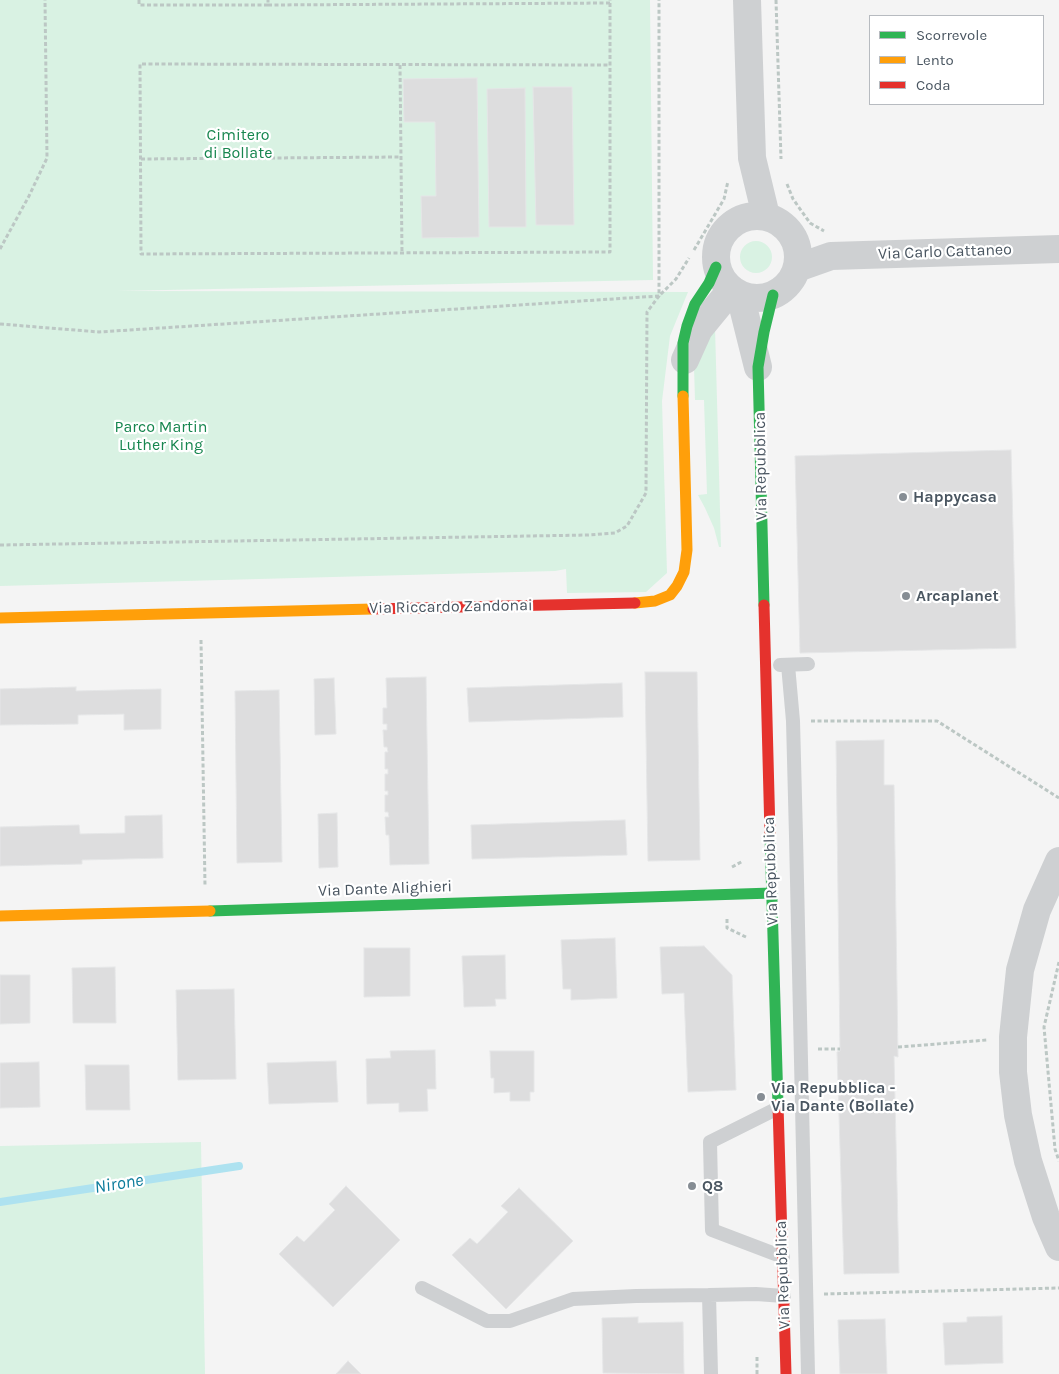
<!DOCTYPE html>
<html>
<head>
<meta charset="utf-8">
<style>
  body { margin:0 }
  #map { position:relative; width:1059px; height:1374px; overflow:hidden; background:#f4f4f4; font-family:Karla,sans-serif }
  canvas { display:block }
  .legend { position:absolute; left:869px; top:15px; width:175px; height:90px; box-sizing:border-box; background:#fff; border:1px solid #b7bbc0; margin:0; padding:6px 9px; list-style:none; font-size:15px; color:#4a5661 }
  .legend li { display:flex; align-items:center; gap:10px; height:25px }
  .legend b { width:25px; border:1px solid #b7bbc0 }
</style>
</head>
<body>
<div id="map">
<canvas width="1059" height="1374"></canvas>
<ul class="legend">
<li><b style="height:6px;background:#30b455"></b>Scorrevole</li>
<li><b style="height:6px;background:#ff9f0a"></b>Lento</li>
<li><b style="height:6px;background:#e5322d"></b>Coda</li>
</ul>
</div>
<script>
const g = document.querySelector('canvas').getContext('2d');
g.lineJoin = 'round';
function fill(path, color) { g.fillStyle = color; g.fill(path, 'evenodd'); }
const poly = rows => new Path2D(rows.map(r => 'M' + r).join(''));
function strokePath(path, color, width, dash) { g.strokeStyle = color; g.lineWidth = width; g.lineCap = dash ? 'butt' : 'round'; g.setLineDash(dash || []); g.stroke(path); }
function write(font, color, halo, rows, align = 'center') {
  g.font = font + ' Karla,sans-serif'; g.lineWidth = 4.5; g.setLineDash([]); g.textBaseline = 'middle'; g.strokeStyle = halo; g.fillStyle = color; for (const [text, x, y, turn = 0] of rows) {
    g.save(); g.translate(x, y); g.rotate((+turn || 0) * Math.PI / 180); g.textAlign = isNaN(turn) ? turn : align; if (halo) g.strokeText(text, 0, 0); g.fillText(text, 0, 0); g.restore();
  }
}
fill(poly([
  [0,0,650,0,653,280,117,291,688,292,670,336,662,401,667,573,646,592,567,593,566,569,555,571,0,586],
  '740 257a16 16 0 1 1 32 0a16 16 0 1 1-32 0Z',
  [715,327,721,547,719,547,714,528,705,508,698,495,707,494,704,400,695,400,694,367],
  [201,1142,205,1374,0,1374,0,1146]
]), '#d9f2e3');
strokePath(poly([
  [0,1202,239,1166]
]), '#aee2f0', 8);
const building = poly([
  [477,78,479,237,422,238,421,196,436,196,435,122,404,122,403,79,477,78],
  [533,87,572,87,574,225,536,225,533,87],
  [525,88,526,227,489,227,487,89,525,88],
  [1011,450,1016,648,800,653,795,456,1011,450],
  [645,672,697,672,700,860,648,861,645,672],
  [426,677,429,864,390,865,389,835,386,835,385,817,389,817,388,812,385,812,385,795,388,795,388,791,385,791,385,774,388,774,388,769,385,769,385,752,388,752,387,747,384,747,383,730,387,730,387,724,383,724,383,708,387,708,386,678,426,677],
  [334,678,336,734,315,735,314,679,334,678],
  [622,683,623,717,469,722,467,688,622,683],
  [76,687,76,691,161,689,161,729,124,730,124,714,78,715,78,724,0,725,0,689,76,687],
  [279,690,282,862,237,863,235,691,279,690],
  [884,740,884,785,894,785,898,1057,894,1056,899,1273,844,1274,837,1052,840,1051,840,1049,836,741,884,740],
  [337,813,338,867,319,868,318,814,337,813],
  [162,815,163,858,82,860,82,864,0,866,0,827,79,825,80,834,125,833,125,816,162,815],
  [625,820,627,855,472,859,471,825,625,820],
  [615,938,617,998,571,1000,571,989,563,989,561,940,615,938],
  [704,946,732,975,736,1090,688,1092,684,993,662,994,660,947,704,946],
  [364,948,410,948,410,996,364,997,364,948],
  [505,955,506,999,495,999,496,1006,464,1007,462,956,505,955],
  [115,967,116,1023,73,1023,72,968,115,967],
  [0,975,30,975,30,1023,0,1024,0,975],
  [234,989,236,1079,178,1080,176,990,234,989],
  [435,1050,436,1089,427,1089,428,1111,399,1112,399,1103,367,1104,366,1059,391,1058,390,1051,435,1050],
  [490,1051,534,1051,534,1092,530,1092,530,1101,510,1101,510,1092,494,1093,494,1078,491,1078,490,1051],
  [336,1061,338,1102,269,1104,267,1063,336,1061],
  [39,1062,40,1107,0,1108,0,1063,39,1062],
  [85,1065,129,1065,130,1110,86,1110,85,1065],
  [346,1186,400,1240,333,1307,279,1254,297,1236,304,1242,335,1210,329,1204,346,1186],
  [519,1188,573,1241,506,1309,452,1255,470,1238,477,1244,508,1212,501,1206,519,1188],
  [1002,1316,1003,1363,945,1365,943,1323,967,1322,967,1317,1002,1316],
  [638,1317,638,1323,683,1322,684,1374,603,1373,602,1318,638,1317],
  [885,1319,887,1374,840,1374,838,1320,885,1319],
  [348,1361,361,1374,336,1374,348,1361]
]);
fill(building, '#ddddde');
strokePath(building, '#e5e6e7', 1);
strokePath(poly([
  [139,0,139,5,268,5,268,0],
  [776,0,781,159],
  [610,3,610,252,141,254,140,64,610,65],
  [268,5,610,3,610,0],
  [400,65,402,253],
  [141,159,401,157],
  [787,184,793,199,810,223,824,231],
  [0,249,29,196,47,158,45,0],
  [694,250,724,199,728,181],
  [0,324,99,332,659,296,676,279,689,258],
  [0,545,588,535,615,533,627,526,646,493,647,312,659,296,659,0],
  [201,640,205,886],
  [811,721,937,721,1059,798],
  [732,867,743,861],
  [727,919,727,928,746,937,746,939],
  [1059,962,1044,1027,1055,1149,1059,1161],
  [898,1047,987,1040],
  [818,1049,840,1049],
  [824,1294,1059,1288],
  [757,1357,757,1374]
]), '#bcc7c4', 3, [4, 2.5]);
strokePath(poly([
  [780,665,808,664],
  [788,665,793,721,796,836,808,1374],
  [778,1108,710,1142,712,1230,783,1257],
  [422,1288,487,1321,510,1321,573,1299,636,1296,709,1295],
  [711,1374,709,1295,756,1294,784,1296]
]), '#ced0d2', 14);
strokePath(poly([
  [747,0,752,158,766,216],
  '716 257a41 41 0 1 1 82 0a41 41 0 1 1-82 0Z',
  [797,268,831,256,1059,249],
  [740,295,758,367],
  [685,360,699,329,731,290],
  [1059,861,1037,910,1020,970,1013,1037,1013,1072,1018,1115,1028,1161,1046,1217,1059,1247]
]), '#ced0d2', 28);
strokePath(poly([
  [683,396,683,343,687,326,695,304,709,283,716,267],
  [764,605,758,367,764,332,773,295],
  [770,834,778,1105],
  [210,911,772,893]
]), '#30b455', 11);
strokePath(poly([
  [635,603,655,601,670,595,677,586,684,572,687,550,683,396],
  [0,618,373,609],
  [0,916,210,911]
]), '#ff9f0a', 11);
strokePath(poly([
  [764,605,770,834],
  [373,609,635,603],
  [778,1105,786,1374]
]), '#e5322d', 11);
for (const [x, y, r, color] of [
  [903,497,5,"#868d94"],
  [906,596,5,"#868d94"],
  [761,1097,5,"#868d94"],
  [692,1186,5,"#868d94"]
]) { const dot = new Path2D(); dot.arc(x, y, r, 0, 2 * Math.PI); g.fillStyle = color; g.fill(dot); strokePath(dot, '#fff', 2); }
write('16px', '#17864f', '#fff', [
  ["Cimitero",238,135],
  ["di Bollate",238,153],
  ["Parco Martin",161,427],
  ["Luther King",161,445]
]);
write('16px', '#4a5661', '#fff', [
  ["Via Carlo Cattaneo",945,252,-2],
  ["Via Repubblica",761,466,-91],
  ["Via Riccardo Zandonai",451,607,-1],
  ["Via Repubblica",771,871,-92],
  ["Via Dante Alighieri",385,889,-2],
  ["Via Repubblica",783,1275,-92]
]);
write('bold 16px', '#4a5661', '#fff', [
  ["Happycasa",913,497],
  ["Arcaplanet",916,596],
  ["Via Repubblica -",771,1088],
  ["Via Dante (Bollate)",771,1106],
  ["Q8",702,1186]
], 'left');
write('italic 18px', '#0c7c9b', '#fff', [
  ["Nirone",119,1184,-9]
]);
</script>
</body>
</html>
